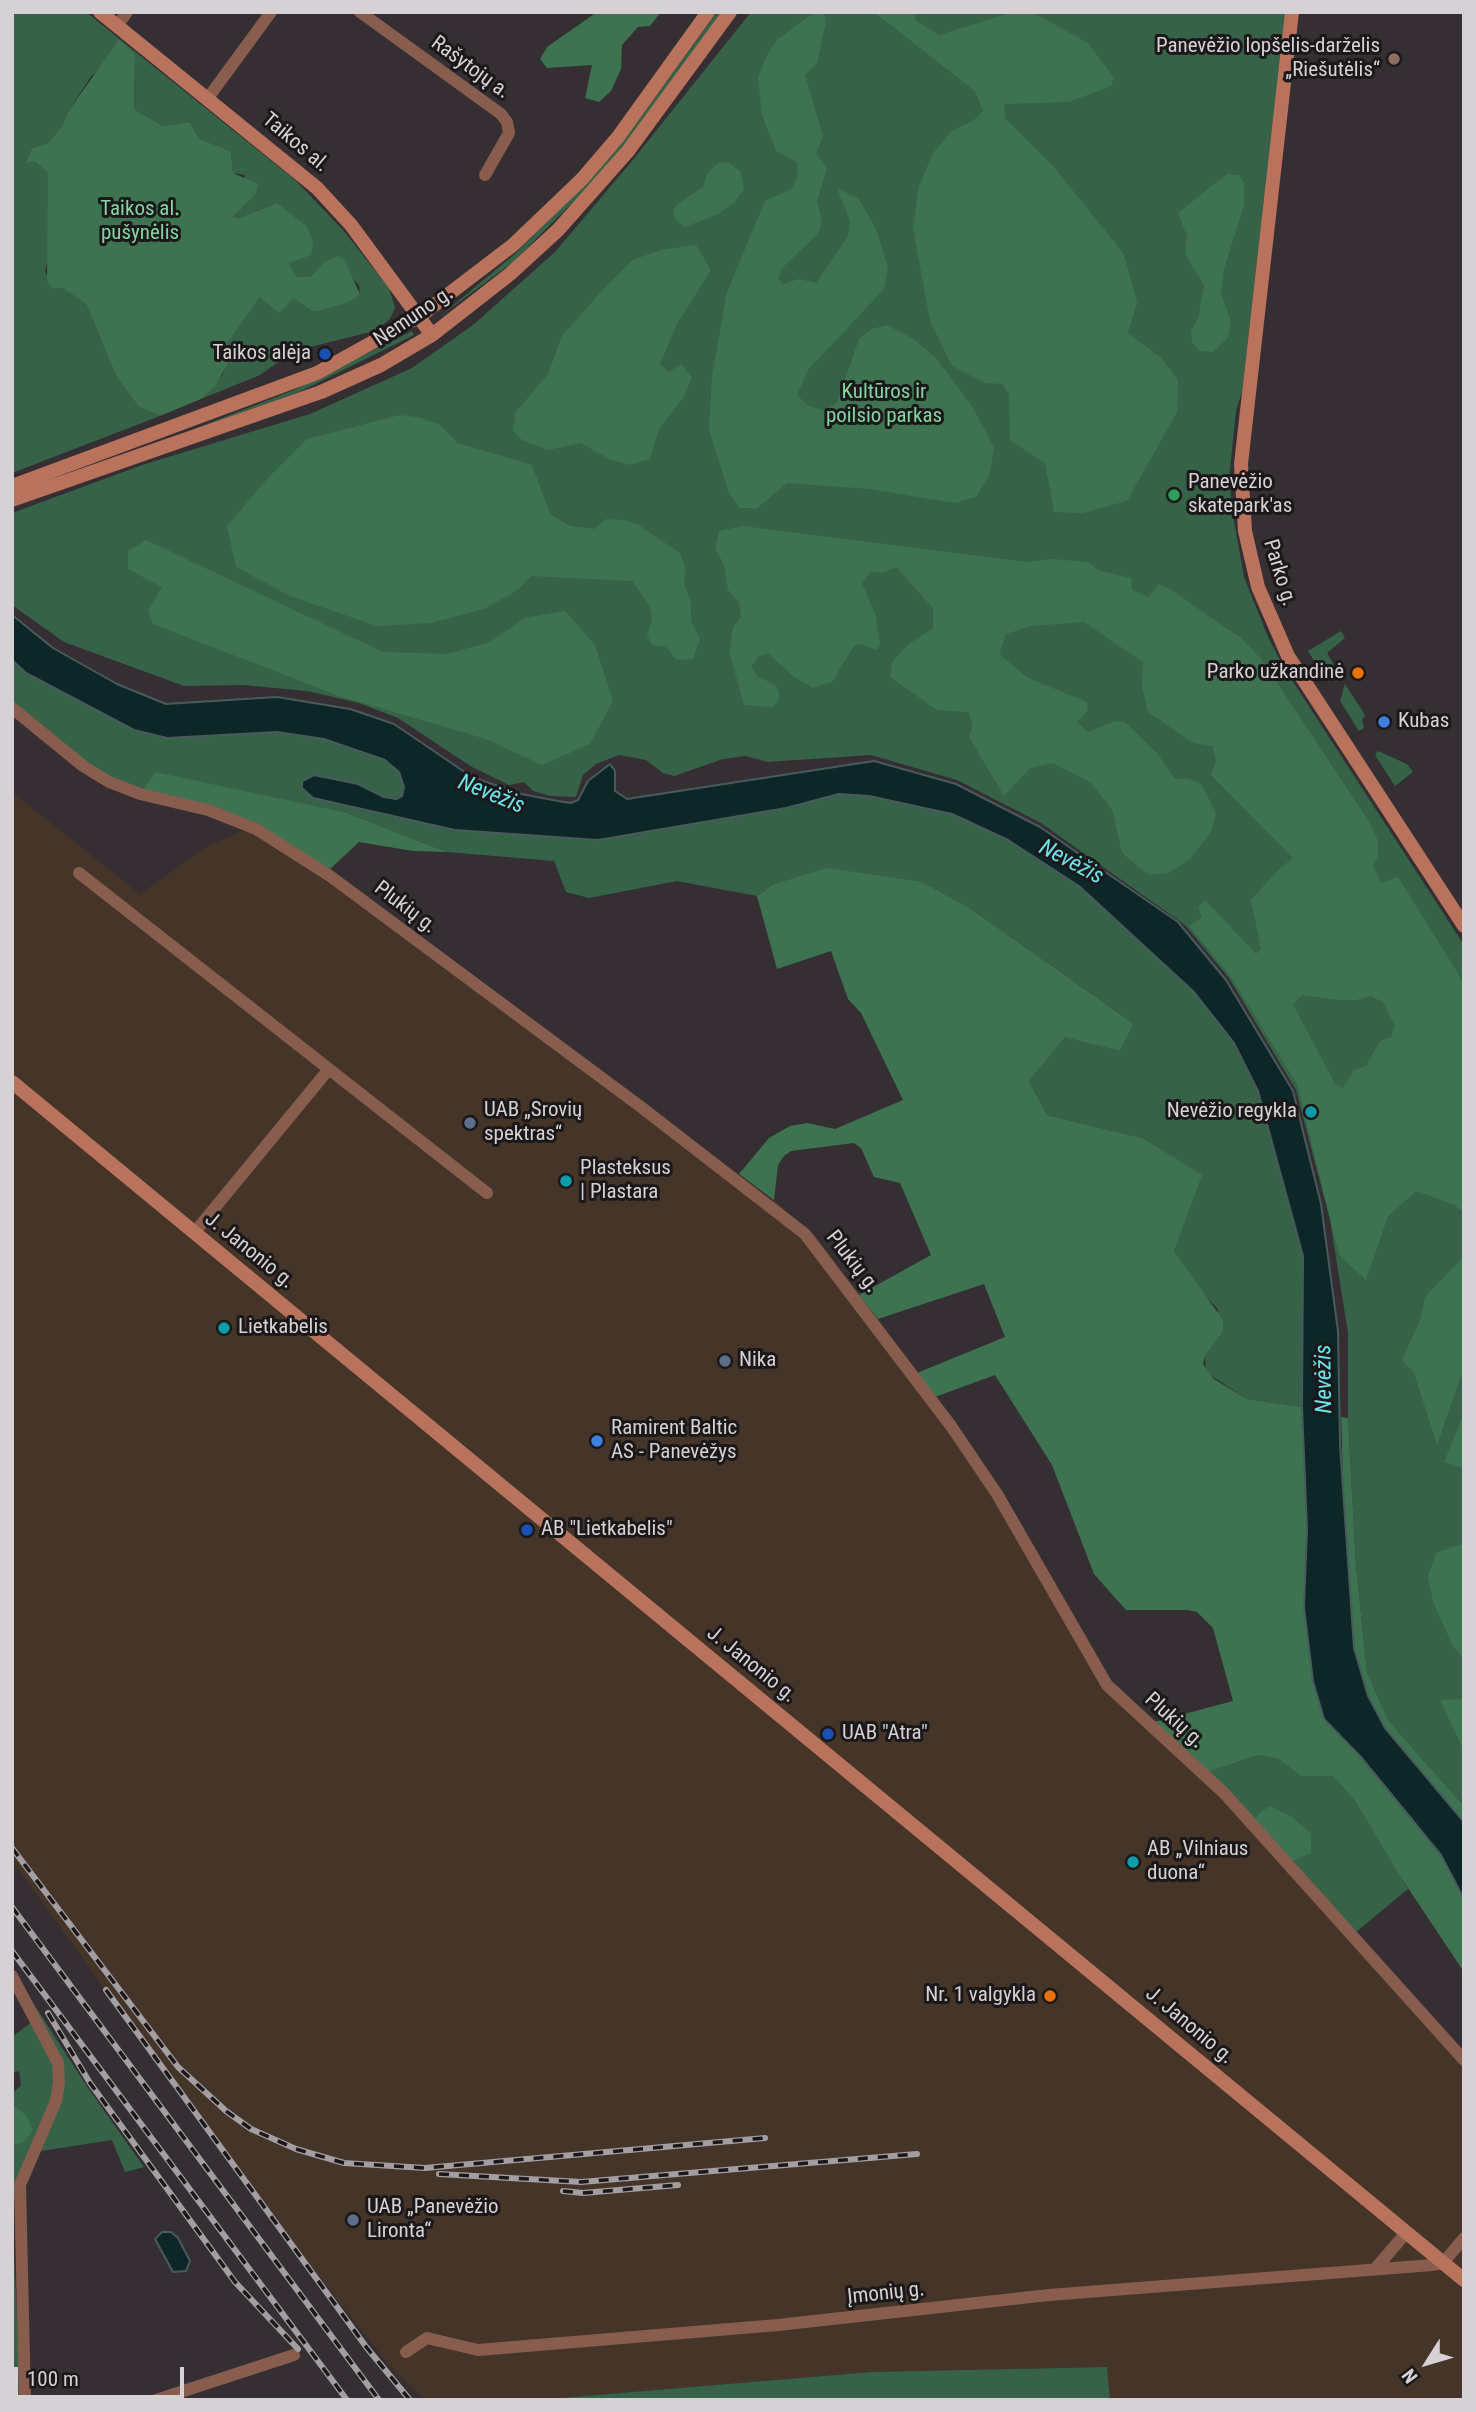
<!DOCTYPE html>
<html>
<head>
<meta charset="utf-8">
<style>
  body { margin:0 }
  #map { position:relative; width:1476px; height:2412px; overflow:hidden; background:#352f34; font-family:"Roboto Condensed",sans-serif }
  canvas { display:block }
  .frame { position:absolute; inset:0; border:14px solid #d5d1d4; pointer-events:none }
  .north { position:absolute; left:1392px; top:2328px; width:70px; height:70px; -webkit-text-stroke:5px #1b181a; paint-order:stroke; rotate:233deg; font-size:19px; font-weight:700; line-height:28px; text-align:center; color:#d5d1d4 }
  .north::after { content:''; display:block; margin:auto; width:24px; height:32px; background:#d5d1d4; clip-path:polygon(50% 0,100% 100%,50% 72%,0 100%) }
  .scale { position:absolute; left:14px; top:2367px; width:170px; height:32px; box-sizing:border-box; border:4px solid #d5d1d4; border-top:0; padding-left:9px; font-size:21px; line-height:24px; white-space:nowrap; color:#d5d1d4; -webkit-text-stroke:5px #1b181a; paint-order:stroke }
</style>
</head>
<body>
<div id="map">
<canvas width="1476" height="2412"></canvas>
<div class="frame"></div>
<div class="north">N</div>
<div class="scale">100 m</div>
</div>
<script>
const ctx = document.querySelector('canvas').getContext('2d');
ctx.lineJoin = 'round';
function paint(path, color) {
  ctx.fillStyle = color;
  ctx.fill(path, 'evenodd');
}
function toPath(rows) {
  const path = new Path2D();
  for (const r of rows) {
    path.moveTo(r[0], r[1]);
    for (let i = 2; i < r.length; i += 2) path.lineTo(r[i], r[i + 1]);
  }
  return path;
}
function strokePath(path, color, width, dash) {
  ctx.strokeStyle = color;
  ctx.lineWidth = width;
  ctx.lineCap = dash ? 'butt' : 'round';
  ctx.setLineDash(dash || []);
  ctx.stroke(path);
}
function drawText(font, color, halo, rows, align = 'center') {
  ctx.font = font + ' "Roboto Condensed",sans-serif';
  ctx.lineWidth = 6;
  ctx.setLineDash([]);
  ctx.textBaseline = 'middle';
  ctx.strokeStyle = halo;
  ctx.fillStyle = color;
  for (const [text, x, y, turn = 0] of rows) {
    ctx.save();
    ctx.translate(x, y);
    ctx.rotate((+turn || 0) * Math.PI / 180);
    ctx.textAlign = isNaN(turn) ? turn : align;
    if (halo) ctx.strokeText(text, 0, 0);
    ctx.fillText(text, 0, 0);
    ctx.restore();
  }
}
paint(toPath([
  [12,792,140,894,208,846,256,825,774,1200,820,1241,965,1438,1102,1671,1464,2053,1464,2400,1110,2400,1107,2367,871,2372,537,2400,425,2400,389,2365,223,2154,12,1860]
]), '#453529');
paint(toPath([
  [12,12,86,12,295,180,343,230,389,288,395,308,390,319,374,331,294,351,260,375,201,399,223,374,226,343,260,297,293,298,314,312,360,294,359,285,349,275,344,260,323,263,311,276,297,277,289,263,277,203,239,218,231,217,241,207,245,175,233,173,231,151,200,139,189,122,163,126,134,109,135,54,92,75,67,113,62,126,48,143,32,148,27,163,35,162,48,173,49,256,45,271,53,289,62,288,86,304,117,378,139,407,160,416,12,473],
  [717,12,724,12,650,113,594,181,513,262,439,317,516,253,585,184,644,113],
  [751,12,1285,12,1242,392,1236,410,1230,470,1231,504,1244,577,1268,637,1284,668,1464,945,1464,1806,1388,1720,1367,1672,1356,1565,1348,1418,1348,1333,1330,1220,1296,1090,1229,978,1185,925,1041,823,957,780,871,755,767,762,746,756,723,759,674,776,663,773,646,760,619,755,596,764,583,775,576,797,551,796,533,791,524,782,509,785,472,767,398,718,359,703,307,691,243,685,184,686,64,642,12,605,12,513,142,465,310,414,412,368,473,325,555,252,632,161],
  [412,331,414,335,299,392,184,433,294,390],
  [1341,631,1345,638,1327,653,1340,676,1336,679,1321,672,1308,651],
  [12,660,26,673,134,730,167,738,277,732,324,739,385,760,399,772,404,787,402,796,396,799,384,797,358,784,313,798,455,830,598,840,786,808,839,794,869,796,952,814,1008,840,1079,886,1150,950,1194,992,1234,1043,1258,1091,1303,1256,1302,1407,1247,1399,1206,1372,1205,1356,1223,1332,1217,1308,1198,1288,1174,1251,1142,1138,1047,1115,1029,1081,1065,1036,1120,1051,1134,1024,967,906,922,882,772,885,757,896,677,881,589,898,566,892,554,861,447,852,347,813,143,791,109,778,88,764,12,702],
  [1345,684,1365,715,1362,720,1364,728,1359,731,1340,701],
  [1378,751,1407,764,1413,772,1395,786,1375,755],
  [1258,1755,1279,1759,1300,1776,1333,1776,1355,1801,1408,1889,1355,1933,1209,1772],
  [12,1970,86,2085,144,2167,125,2172,112,2140,28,2153,16,2188,12,2216,12,2146,16,2145,27,2116,12,2103,14,2092,21,2085,19,2071,12,2073,12,2037,32,2022],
  [12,2216,16,2293,20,2400,12,2400],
  [1107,2367,1110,2400,537,2400,871,2372]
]), '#366347');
paint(toPath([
  [597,12,661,12,650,26,638,27,622,45,621,69,611,91,599,102,585,98,592,65,547,68,540,59,547,47],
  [815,12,824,12,826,22,817,63,805,75,823,136,816,154,827,168,817,201,822,221,818,234,782,268,778,278,783,284,799,279,816,283,848,236,850,221,837,188,859,199,876,229,888,267,884,289,808,370,797,395,807,405,825,411,837,402,859,339,872,329,887,325,912,338,936,358,972,406,994,447,990,474,976,497,955,503,870,489,787,483,757,508,740,508,729,493,709,430,712,376,727,292,765,201,791,189,798,177,797,162,776,151,762,115,758,77,768,53,778,39],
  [874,12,916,12,915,20,939,35,1013,12,1032,12,1088,43,1114,78,1111,86,1069,102,1004,104,1006,119,1053,166,1124,254,1137,303,1128,333,1161,358,1178,380,1177,412,1127,501,1083,513,1054,512,1045,463,1010,440,1009,394,1002,384,985,383,952,366,930,321,913,228,919,186,933,153,952,131,974,120,983,111,975,91],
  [119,40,135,54,134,109,163,126,189,122,200,139,231,151,233,173,258,184,256,194,232,217,239,218,277,203,307,227,313,241,311,255,289,263,297,277,311,276,323,263,338,256,344,260,360,294,349,302,314,312,293,298,279,313,260,297,227,343,231,358,215,386,201,399,160,416,139,407,117,378,86,304,62,288,53,289,47,281,48,173,35,162,26,163,32,148,48,143,62,126,67,113],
  [728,162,741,172,744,189,734,203,718,214,685,227,677,221,673,213,676,205,703,187,707,174,718,163],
  [1227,174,1239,175,1244,183,1244,205,1224,269,1221,293,1231,322,1228,338,1213,352,1200,351,1192,342,1191,331,1198,319,1204,285,1185,254,1187,236,1178,213],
  [696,245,711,270,677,324,660,364,669,372,681,364,692,378,683,398,659,429,650,459,630,465,609,459,581,443,548,450,522,440,513,431,515,413,548,374,562,336,600,293,632,260,661,250],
  [400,415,421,418,440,425,458,443,532,465,550,514,570,526,594,529,606,519,625,520,640,526,680,553,686,569,684,583,691,603,691,621,700,639,693,659,677,660,666,647,652,645,647,635,652,621,649,605,632,581,531,576,518,590,484,609,431,623,377,626,290,596,236,567,227,526,267,479,307,439],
  [743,526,1026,562,1053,559,1088,562,1100,571,1131,578,1132,590,1148,597,1159,584,1168,588,1241,638,1262,660,1370,823,1378,841,1378,856,1373,866,1381,883,1398,877,1464,983,1464,1213,1456,1206,1417,1191,1388,1216,1366,1280,1339,1255,1297,1084,1231,977,1189,926,1202,917,1198,908,1205,900,1256,954,1261,949,1251,900,1278,870,1293,858,1211,775,1216,761,1213,746,1193,743,1148,712,1142,687,1143,662,1084,622,1031,626,1006,634,999,654,1028,678,1087,702,1088,710,1077,722,1088,732,1116,721,1125,722,1157,753,1175,779,1188,778,1202,785,1216,813,1211,832,1189,860,1169,873,1149,875,1122,853,1112,809,1091,783,1053,763,1030,768,1004,796,969,737,973,725,968,712,937,710,890,677,892,662,909,644,933,628,933,608,896,567,883,573,871,572,862,583,876,616,880,644,876,650,861,644,854,646,832,682,813,688,794,677,769,654,759,656,751,666,757,676,775,685,779,692,778,702,772,707,744,705,729,651,733,627,741,617,739,602,728,590,724,565,715,548,719,531],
  [1302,995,1338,1000,1356,1000,1371,996,1383,1002,1395,1026,1391,1037,1380,1041,1366,1066,1354,1070,1343,1088,1335,1084,1293,1004],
  [146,540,383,652,447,654,490,642,525,618,565,611,595,645,613,701,590,744,542,765,486,739,339,696,153,624,148,610,162,587,128,569,128,551],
  [155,772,347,813,447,852,413,851,359,842,329,870,256,825,143,791],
  [827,868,922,882,967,906,1134,1024,1120,1051,1065,1037,1029,1081,1047,1115,1142,1138,1202,1175,1174,1251,1223,1320,1223,1332,1205,1356,1203,1364,1214,1379,1247,1399,1302,1407,1307,1529,1304,1607,1313,1681,1324,1719,1360,1756,1441,1855,1464,1899,1464,1972,1398,1873,1355,1801,1333,1776,1300,1776,1279,1759,1258,1755,1209,1772,1154,1722,1233,1701,1213,1628,1197,1612,1188,1610,1126,1610,1094,1574,1052,1465,995,1375,935,1397,917,1373,1005,1337,984,1284,878,1319,859,1295,931,1255,900,1183,874,1177,861,1148,854,1143,791,1151,784,1156,778,1165,774,1200,739,1174,769,1138,790,1126,807,1123,835,1129,903,1100,861,1013,848,999,831,951,777,969,757,896,772,885],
  [1464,1256,1464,1367,1437,1445,1414,1373,1402,1360,1421,1318,1425,1297],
  [1464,1413,1464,1468,1444,1462],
  [1341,1417,1348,1418,1356,1565,1367,1672,1388,1720,1464,1806,1464,1822,1385,1728,1368,1696,1354,1648,1346,1568],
  [1464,1543,1464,1660,1452,1644,1433,1602,1428,1576,1436,1553],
  [1462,1699,1464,1700,1464,1751,1440,1700],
  [1270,1806,1292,1817,1311,1834,1311,1853,1290,1862,1254,1822,1259,1813],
  [12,2103,27,2116,33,2130,25,2141,16,2145,12,2146]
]), '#3d7351');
const water = toPath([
  [12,615,53,648,117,684,166,704,277,697,350,709,394,724,472,777,521,794,558,801,571,803,578,800,588,781,610,764,615,771,615,791,627,799,874,761,956,784,1040,827,1178,922,1226,980,1293,1091,1321,1204,1338,1331,1340,1445,1354,1648,1368,1696,1385,1728,1464,1822,1464,1899,1441,1855,1360,1756,1324,1719,1313,1681,1304,1607,1307,1529,1302,1407,1303,1256,1258,1091,1234,1043,1194,992,1079,886,1008,840,952,814,869,796,839,794,786,808,598,840,455,830,313,798,302,788,302,781,314,775,358,784,384,797,396,799,402,796,404,787,399,772,385,760,324,739,277,732,167,738,134,730,26,673,12,660,12,615],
  [162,2232,171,2232,178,2238,190,2261,186,2271,173,2272,155,2239,162,2232]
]);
paint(water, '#0d2728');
strokePath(water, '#495a5c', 2);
strokePath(toPath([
  [360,12,501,114,507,122,509,133,485,175],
  [117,26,127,12],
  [208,98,271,12],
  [12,708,83,766,109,782,140,794,208,810,256,829,330,876,641,1107,805,1234,951,1426,997,1494,1107,1685,1224,1793,1464,2060],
  [79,873,487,1193],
  [194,1233,329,1069],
  [12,1976,58,2063,59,2083,56,2101,20,2185,25,2400],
  [1375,2269,1406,2233],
  [406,2352,427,2338,478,2350,778,2325,1049,2295,1432,2265,1443,2263,1464,2238],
  [156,2400,294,2355]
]), '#895d4e', 12);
strokePath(toPath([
  [100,12,317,188,351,225,432,335],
  [1292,12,1241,464,1245,531,1258,587,1288,656,1464,926],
  [12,486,317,373,420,316,513,245,582,179,618,137,708,12],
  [12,500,321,392,381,365,432,335,510,274,558,230,628,151,730,12],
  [12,1082,1464,2280]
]), '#b9735c', 14);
const rail = toPath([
  [12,1848,178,2067,226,2111,251,2129,296,2149,344,2163,425,2168,765,2138],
  [12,1907,379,2400],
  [12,1951,347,2400],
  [106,1990,367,2348,410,2400],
  [48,2013,90,2083,235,2282,298,2349],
  [439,2174,581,2182,917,2154],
  [563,2191,583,2193,678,2185]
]);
strokePath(rail, '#a39ea2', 6);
strokePath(rail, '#1b181a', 3.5, [10]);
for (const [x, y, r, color] of [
  [1394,59,7,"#8d6e63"],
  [325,354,7,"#1a4fb4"],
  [1174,495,7,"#2e9e5b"],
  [1358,673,7,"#e8710a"],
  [1384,722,7,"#3f7fe0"],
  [1311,1112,7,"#0f9aa8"],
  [470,1123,7,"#5c6f8a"],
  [566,1181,7,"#0f9aa8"],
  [224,1328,7,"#0f9aa8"],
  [725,1361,7,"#5c6f8a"],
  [597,1441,7,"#3f7fe0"],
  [527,1530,7,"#1a4fb4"],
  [828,1734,7,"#1a4fb4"],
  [1133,1862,7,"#0f9aa8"],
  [1050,1996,7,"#e8710a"],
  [353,2220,7,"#5c6f8a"]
]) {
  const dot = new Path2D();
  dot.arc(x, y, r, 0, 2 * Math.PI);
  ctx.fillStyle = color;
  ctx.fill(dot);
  strokePath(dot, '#1b181a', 2.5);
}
drawText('21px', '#d5d1d4', '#1b181a', [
  ["Panevėžio lopšelis-darželis",1380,47,"right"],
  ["„Riešutėlis“",1380,71,"right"],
  ["Taikos alėja",311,354,"right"],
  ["Panevėžio",1188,483],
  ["skatepark'as",1188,507],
  ["Parko užkandinė",1344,673,"right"],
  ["Kubas",1398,722],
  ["UAB „Srovių",484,1111],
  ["spektras“",484,1135],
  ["Nevėžio regykla",1297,1112,"right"],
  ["Plasteksus",580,1169],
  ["| Plastara",580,1193],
  ["Lietkabelis",238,1328],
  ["Nika",739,1361],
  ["Ramirent Baltic",611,1429],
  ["AS - Panevėžys",611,1453],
  ["AB \"Lietkabelis\"",541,1530],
  ["UAB \"Atra\"",842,1734],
  ["AB „Vilniaus",1147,1850],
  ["duona“",1147,1874],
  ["Nr. 1 valgykla",1036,1996,"right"],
  ["UAB „Panevėžio",367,2208],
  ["Lironta“",367,2232]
], 'left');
drawText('21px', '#d5d1d4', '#1b181a', [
  ["Rašytojų a.",470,68,36],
  ["Taikos al.",295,143,40],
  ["Nemuno g.",414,317,-34],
  ["Parko g.",1279,573,73],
  ["Plukių g.",405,908,37],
  ["J. Janonio g.",249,1251,39],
  ["Plukių g.",852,1262,52],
  ["J. Janonio g.",751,1665,39],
  ["Plukių g.",1174,1721,42],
  ["J. Janonio g.",1189,2026,40],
  ["Įmonių g.",886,2294,-6]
]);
drawText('21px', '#84d5a1', '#1b181a', [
  ["Taikos al.",140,210],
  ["pušynėlis",140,234],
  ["Kultūros ir",884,393],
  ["poilsio parkas",884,417]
]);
drawText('italic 23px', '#6be4ec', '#1b181a', [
  ["Nevėžis",491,795,22],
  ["Nevėžis",1071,863,28],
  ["Nevėžis",1325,1379,-91]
]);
</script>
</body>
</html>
